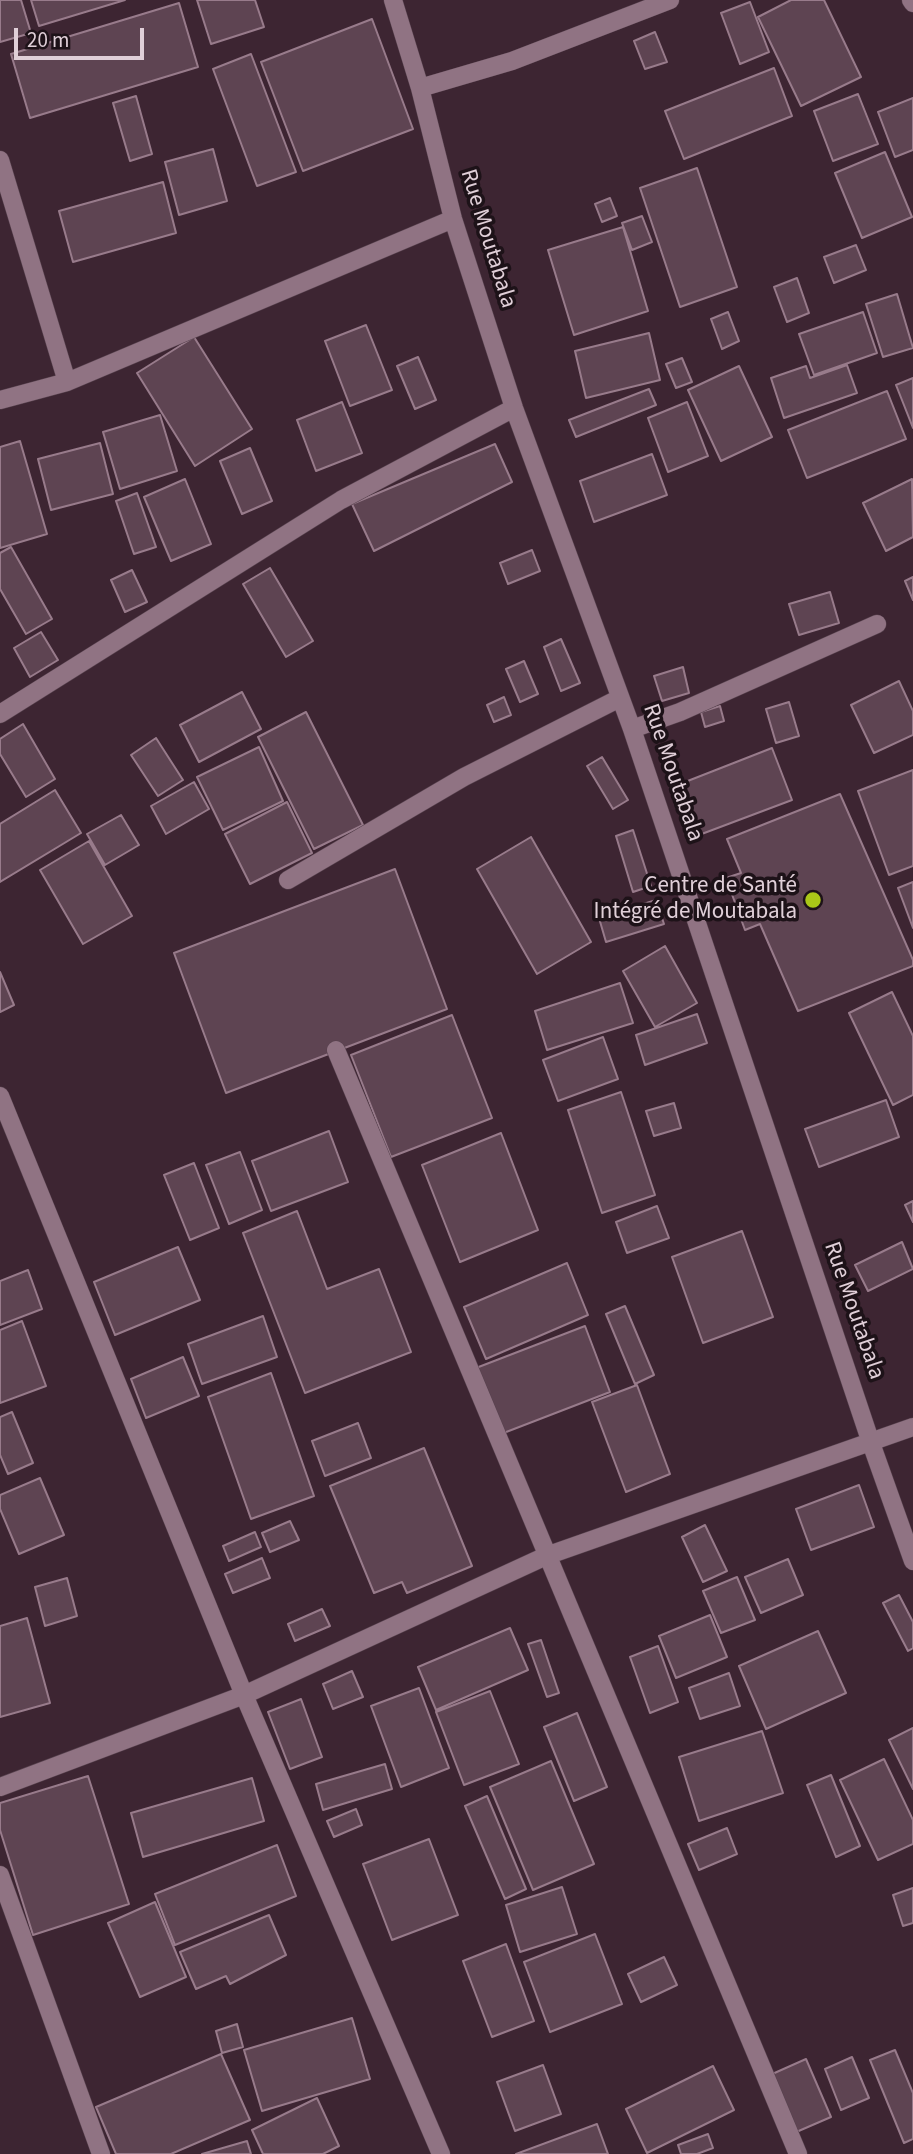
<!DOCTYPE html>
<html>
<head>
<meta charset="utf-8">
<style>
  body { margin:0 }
  #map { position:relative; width:913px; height:2154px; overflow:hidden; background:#3d2532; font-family:"Source Sans 3",sans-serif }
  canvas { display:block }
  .scale { position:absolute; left:14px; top:28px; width:130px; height:32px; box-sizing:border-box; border:4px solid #e0cfd8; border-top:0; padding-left:9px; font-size:21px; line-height:24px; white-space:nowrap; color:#e0cfd8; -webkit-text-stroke:5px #1d1218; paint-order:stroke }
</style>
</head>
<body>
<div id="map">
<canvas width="913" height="2154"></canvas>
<div class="scale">20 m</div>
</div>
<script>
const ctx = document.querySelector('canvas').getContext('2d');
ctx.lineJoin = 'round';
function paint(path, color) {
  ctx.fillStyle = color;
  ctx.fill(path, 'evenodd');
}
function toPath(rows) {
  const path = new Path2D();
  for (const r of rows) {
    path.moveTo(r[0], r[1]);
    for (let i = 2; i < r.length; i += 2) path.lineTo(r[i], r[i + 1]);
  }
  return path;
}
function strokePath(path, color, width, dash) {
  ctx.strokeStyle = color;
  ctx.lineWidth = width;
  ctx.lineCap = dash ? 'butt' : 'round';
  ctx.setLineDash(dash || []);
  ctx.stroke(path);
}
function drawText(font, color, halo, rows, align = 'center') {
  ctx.font = font + ' "Source Sans 3",sans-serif';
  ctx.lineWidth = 7;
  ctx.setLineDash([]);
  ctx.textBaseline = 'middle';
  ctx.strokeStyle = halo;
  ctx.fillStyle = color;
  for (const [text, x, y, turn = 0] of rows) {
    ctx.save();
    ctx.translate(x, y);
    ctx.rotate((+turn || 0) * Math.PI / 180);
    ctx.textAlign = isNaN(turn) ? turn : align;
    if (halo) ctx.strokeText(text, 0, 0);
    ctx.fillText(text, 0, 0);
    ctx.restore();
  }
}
const building = toPath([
  [0,0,21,0,31,33,0,42,0,0],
  [31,0,125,0,39,26,31,0],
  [197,0,255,0,264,27,211,44,197,0],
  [791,0,824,0,861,77,801,106,758,17,791,0],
  [750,2,769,52,740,64,721,13,750,2],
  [179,3,198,67,30,118,11,54,179,3],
  [372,19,413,129,303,171,261,62,372,19],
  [655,32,667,62,645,69,634,41,655,32],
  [251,54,296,172,257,186,213,69,251,54],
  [774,68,792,116,684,159,665,111,774,68],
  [858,94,878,144,833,161,814,111,858,94],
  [136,96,152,154,130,161,113,103,136,96],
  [913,98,913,150,895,157,878,112,913,98],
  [213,149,227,201,179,215,165,162,213,149],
  [885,152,912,217,862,238,835,173,885,152],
  [697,168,737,287,680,307,640,188,697,168],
  [163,182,176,233,73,262,59,211,163,182],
  [610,198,617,216,602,222,595,204,610,198],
  [642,216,652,242,632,250,622,223,642,216],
  [623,227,648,311,574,335,548,250,623,227],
  [856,245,866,270,834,283,824,257,856,245],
  [797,278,809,313,787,322,774,287,797,278],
  [897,294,913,348,883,357,866,304,897,294],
  [728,312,739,341,722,349,711,319,728,312],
  [863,312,877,353,814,375,799,334,863,312],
  [366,325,392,390,350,406,325,341,366,325],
  [649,333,660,380,586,398,575,351,649,333],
  [194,337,252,429,195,466,137,373,194,337],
  [418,357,436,400,415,409,397,366,418,357],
  [682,358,692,382,676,388,666,364,682,358],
  [847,365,857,393,784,418,771,378,806,366,810,378,847,365],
  [739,366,772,437,721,461,688,390,739,366],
  [913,378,913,428,896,385,913,378],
  [649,389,656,405,576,437,569,420,649,389],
  [887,391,906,439,807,478,788,430,887,391],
  [342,402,362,453,316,471,297,420,342,402],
  [687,402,708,456,668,472,648,418,687,402],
  [160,415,177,471,120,489,103,432,160,415],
  [20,441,47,534,0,548,0,447,20,441],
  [100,443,113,494,51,510,38,459,100,443],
  [495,444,512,482,374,551,352,504,495,444],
  [250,448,272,501,242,514,220,461,250,448],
  [652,454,667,495,594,522,580,481,652,454],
  [185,479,211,544,171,561,144,497,185,479],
  [912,479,913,537,886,551,863,503,912,479],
  [137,493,156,547,134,554,116,501,137,493],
  [11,547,52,619,26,634,0,589,0,553,11,547],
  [532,550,540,571,508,584,500,563,532,550],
  [270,568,313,641,286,657,243,584,270,568],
  [132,570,147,602,125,612,111,580,132,570],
  [913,577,913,600,905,581,913,577],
  [830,592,839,623,799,635,789,604,830,592],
  [41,632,58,660,30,677,14,648,41,632],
  [561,639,580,683,561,691,544,647,561,639],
  [524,661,538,694,520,702,506,669,524,661],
  [683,667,689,693,662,701,654,676,683,667],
  [899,681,913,711,913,735,874,753,851,705,899,681],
  [242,692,261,729,199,762,180,725,242,692],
  [504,697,511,715,494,722,487,705,504,697],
  [789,702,799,736,776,743,766,709,789,702],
  [720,706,724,721,705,727,701,712,720,706],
  [306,712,363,825,314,849,258,737,306,712],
  [23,724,55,779,26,797,0,754,0,739,23,724],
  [156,738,183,780,158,796,131,755,156,738],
  [259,747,283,801,223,830,197,777,259,747],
  [772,748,792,800,699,835,680,784,772,748],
  [602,757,628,800,613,809,587,766,602,757],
  [913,770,913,866,889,875,858,791,913,770],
  [194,782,209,809,166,834,151,806,194,782],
  [55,790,81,833,0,882,0,824,55,790],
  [840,794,913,960,913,966,798,1011,760,924,745,930,726,878,741,873,727,839,840,794],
  [287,802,312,853,250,884,225,834,287,802],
  [121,815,139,845,105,865,87,834,121,815],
  [633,830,651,886,633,892,616,836,633,830],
  [531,837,591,942,537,974,477,869,531,837],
  [89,841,132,916,83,944,40,870,89,841],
  [395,869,447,1009,226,1093,174,953,395,869],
  [913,882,913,928,898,888,913,882],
  [656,900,664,924,606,942,599,918,656,900],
  [665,946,697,1003,655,1027,623,971,665,946],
  [0,972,14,1005,0,1012,0,972],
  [620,983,633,1023,547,1050,535,1011,620,983],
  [892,992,913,1036,913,1095,893,1105,849,1013,892,992],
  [697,1014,707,1043,645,1065,636,1035,697,1014],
  [452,1015,492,1118,391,1157,351,1055,452,1015],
  [603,1037,618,1079,558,1101,543,1060,603,1037],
  [621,1092,655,1195,602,1213,568,1110,621,1092],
  [886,1100,899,1137,819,1167,805,1129,886,1100],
  [674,1103,681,1128,654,1136,646,1111,674,1103],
  [329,1131,348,1182,271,1211,252,1161,329,1131],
  [501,1133,538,1230,460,1262,422,1165,501,1133],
  [240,1152,262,1210,229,1224,206,1165,240,1152],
  [194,1163,219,1228,190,1240,164,1175,194,1163],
  [913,1201,913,1222,905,1205,913,1201],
  [657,1206,669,1238,627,1253,616,1222,657,1206],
  [297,1211,327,1289,379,1269,411,1352,305,1393,243,1233,297,1211],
  [742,1231,773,1317,703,1343,672,1257,742,1231],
  [902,1242,913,1269,868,1291,855,1265,902,1242],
  [178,1247,200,1300,115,1335,94,1282,178,1247],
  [567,1263,588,1315,486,1359,464,1307,567,1263],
  [28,1270,42,1309,0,1325,0,1281,28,1270],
  [625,1306,654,1375,635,1384,606,1314,625,1306],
  [263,1316,277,1357,202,1384,188,1344,263,1316],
  [22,1321,46,1386,0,1403,0,1330,22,1321],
  [585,1326,610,1392,501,1434,476,1368,585,1326],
  [183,1357,199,1396,146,1418,131,1379,183,1357],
  [271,1373,314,1496,251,1519,208,1397,271,1373],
  [637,1385,670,1474,626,1492,592,1402,637,1385],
  [12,1412,33,1463,8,1474,0,1455,0,1417,12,1412],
  [358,1423,371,1458,325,1476,312,1441,358,1423],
  [424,1448,472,1566,407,1593,402,1582,374,1593,330,1486,424,1448],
  [40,1478,64,1535,19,1554,0,1509,0,1495,40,1478],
  [859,1485,874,1527,811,1550,796,1509,859,1485],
  [290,1521,299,1540,270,1552,262,1533,290,1521],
  [705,1525,727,1571,703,1582,682,1537,705,1525],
  [255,1532,261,1547,229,1561,223,1546,255,1532],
  [262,1558,270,1578,233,1593,225,1574,262,1558],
  [788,1559,803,1595,761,1613,745,1577,788,1559],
  [737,1577,755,1620,721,1633,703,1591,737,1577],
  [67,1578,77,1616,45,1626,35,1587,67,1578],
  [899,1595,913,1622,913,1648,908,1651,883,1603,899,1595],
  [322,1609,330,1626,295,1641,288,1624,322,1609],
  [710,1615,727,1657,676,1678,659,1636,710,1615],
  [27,1618,50,1703,0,1717,0,1626,27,1618],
  [510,1628,528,1670,436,1710,418,1667,510,1628],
  [818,1631,846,1693,766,1729,739,1666,818,1631],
  [541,1640,559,1693,547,1697,528,1644,541,1640],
  [658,1646,678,1702,650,1713,630,1657,658,1646],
  [352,1671,363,1697,333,1709,323,1684,352,1671],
  [729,1673,740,1706,700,1719,689,1688,729,1673],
  [419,1688,449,1768,401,1787,371,1706,419,1688],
  [490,1691,519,1764,464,1785,436,1712,490,1691],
  [301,1699,322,1757,290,1769,268,1712,301,1699],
  [577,1713,607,1787,574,1801,544,1727,577,1713],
  [913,1728,913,1789,889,1740,913,1728],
  [762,1731,783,1793,699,1821,679,1757,762,1731],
  [884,1759,913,1820,913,1844,878,1860,840,1780,884,1759],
  [551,1761,594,1864,533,1890,490,1787,551,1761],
  [385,1764,392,1789,323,1810,316,1784,385,1764],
  [831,1775,860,1846,836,1857,807,1785,831,1775],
  [88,1776,129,1904,33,1935,0,1830,0,1803,88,1776],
  [252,1778,264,1821,143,1857,131,1813,252,1778],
  [487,1796,526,1889,505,1899,465,1806,487,1796],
  [356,1809,362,1825,334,1837,327,1821,356,1809],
  [727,1828,737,1854,699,1870,688,1844,727,1828],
  [429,1839,458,1915,392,1940,363,1864,429,1839],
  [277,1845,296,1896,175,1945,155,1894,277,1845],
  [562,1887,577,1934,520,1952,506,1905,562,1887],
  [913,1888,913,1923,903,1926,893,1895,913,1888],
  [155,1902,186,1977,140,1997,108,1923,155,1902],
  [269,1915,286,1955,230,1984,226,1976,196,1989,180,1952,269,1915],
  [595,1934,622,2004,550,2032,524,1962,595,1934],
  [506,1944,534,2021,492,2037,463,1961,506,1944],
  [664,1957,677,1985,641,2002,628,1974,664,1957],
  [352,2018,370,2079,262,2111,244,2050,352,2018],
  [237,2024,243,2047,222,2053,216,2031,237,2024],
  [895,2050,913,2093,913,2139,904,2143,870,2060,895,2050],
  [221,2054,250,2120,171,2154,116,2154,96,2107,221,2054],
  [852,2057,869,2098,841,2110,825,2069,852,2057],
  [806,2059,831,2117,794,2133,770,2075,806,2059],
  [543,2065,561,2114,515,2131,497,2082,543,2065],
  [713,2066,734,2110,647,2153,626,2109,713,2066],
  [317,2098,339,2146,323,2154,263,2154,252,2130,317,2098],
  [597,2124,608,2154,516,2154,597,2124],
  [708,2134,713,2148,697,2154,681,2154,678,2145,708,2134],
  [247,2141,251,2154,202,2154,247,2141]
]);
paint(building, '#5e4452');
strokePath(building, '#987b8b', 2);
const street = toPath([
  [393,0,420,88,453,219,514,408,632,729,871,1443,913,1561],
  [911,0,913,3],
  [420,88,512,61,670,0],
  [0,160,67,382],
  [0,400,67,382,453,219],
  [0,714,341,500,514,408],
  [632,729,680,712,877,624],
  [288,880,464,777,620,698],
  [336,1050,798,2154],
  [0,1096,244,1695,441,2154],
  [0,1787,244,1695,546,1556,913,1427],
  [0,1875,101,2154]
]);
strokePath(street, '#58434f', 19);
strokePath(street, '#907383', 18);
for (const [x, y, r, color] of [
  [813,900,9,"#aac718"]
]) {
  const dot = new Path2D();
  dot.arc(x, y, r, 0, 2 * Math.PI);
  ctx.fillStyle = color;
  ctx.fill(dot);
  strokePath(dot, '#1d1218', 2.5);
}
drawText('23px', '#e0cfd8', '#1d1218', [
  ["Rue Moutabala",487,239,73],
  ["Rue Moutabala",672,773,71],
  ["Rue Moutabala",853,1311,71]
]);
drawText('23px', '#e0cfd8', '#1d1218', [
  ["Centre de Santé",797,887],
  ["Intégré de Moutabala",797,913]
], 'right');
</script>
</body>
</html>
